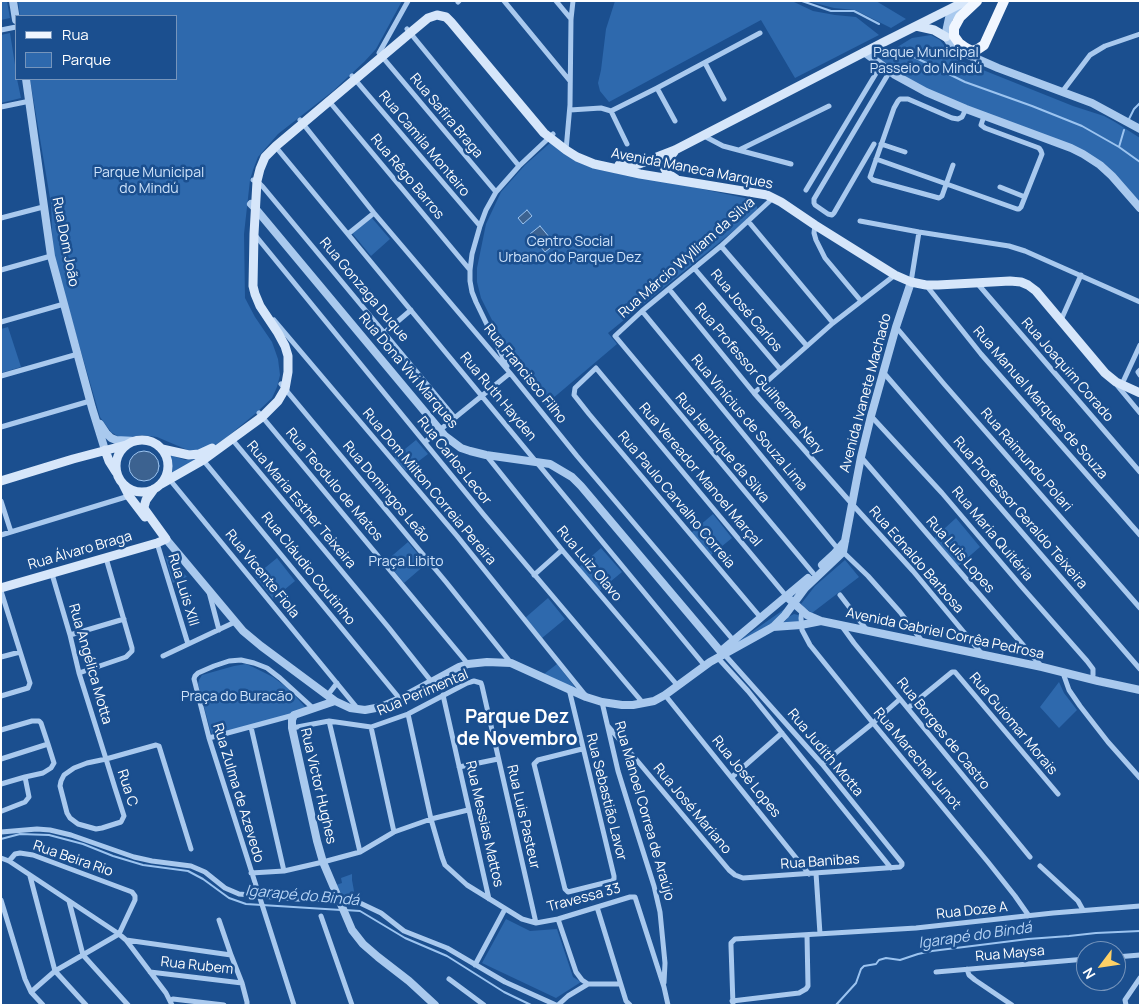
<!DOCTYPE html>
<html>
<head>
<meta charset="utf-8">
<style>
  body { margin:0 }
  #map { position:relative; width:1141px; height:1006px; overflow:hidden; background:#1b4f8f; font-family:Manrope,sans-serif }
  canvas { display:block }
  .frame { position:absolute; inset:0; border:2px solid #fff; pointer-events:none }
  .legend { position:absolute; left:15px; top:15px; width:162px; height:65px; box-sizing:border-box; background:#1b4f8f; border:1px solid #7695bc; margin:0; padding:6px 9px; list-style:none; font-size:15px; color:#fff }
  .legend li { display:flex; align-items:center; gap:10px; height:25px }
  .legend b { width:25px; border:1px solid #7695bc }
  .north { position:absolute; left:1076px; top:941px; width:50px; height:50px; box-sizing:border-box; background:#1b4f8f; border:1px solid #7695bc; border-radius:50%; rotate:239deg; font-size:14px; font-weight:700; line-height:20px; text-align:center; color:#fff }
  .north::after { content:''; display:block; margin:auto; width:18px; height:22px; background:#ffd166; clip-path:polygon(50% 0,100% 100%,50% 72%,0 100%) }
</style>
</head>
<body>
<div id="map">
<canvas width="1141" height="1006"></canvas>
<div class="frame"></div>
<ul class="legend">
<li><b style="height:6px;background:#f0f6ff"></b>Rua</li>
<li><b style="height:14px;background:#2e69ad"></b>Parque</li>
</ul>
<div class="north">N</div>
</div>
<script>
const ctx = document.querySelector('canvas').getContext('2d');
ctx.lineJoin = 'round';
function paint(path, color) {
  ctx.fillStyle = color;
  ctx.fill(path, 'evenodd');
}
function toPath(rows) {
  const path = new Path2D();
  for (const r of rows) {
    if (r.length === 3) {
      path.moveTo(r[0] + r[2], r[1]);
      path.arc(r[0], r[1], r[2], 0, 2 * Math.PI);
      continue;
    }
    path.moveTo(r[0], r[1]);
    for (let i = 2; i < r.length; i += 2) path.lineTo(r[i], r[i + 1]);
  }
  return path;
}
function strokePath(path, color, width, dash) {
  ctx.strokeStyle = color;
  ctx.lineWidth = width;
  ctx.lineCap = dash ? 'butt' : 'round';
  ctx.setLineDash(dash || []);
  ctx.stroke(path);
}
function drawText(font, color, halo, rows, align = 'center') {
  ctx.font = font + ' Manrope,sans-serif';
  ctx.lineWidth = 5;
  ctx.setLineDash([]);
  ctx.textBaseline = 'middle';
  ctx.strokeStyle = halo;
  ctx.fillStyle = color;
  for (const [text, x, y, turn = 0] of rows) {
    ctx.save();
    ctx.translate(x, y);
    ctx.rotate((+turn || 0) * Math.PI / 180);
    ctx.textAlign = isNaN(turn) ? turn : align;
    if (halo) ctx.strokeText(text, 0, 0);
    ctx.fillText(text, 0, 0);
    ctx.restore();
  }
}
paint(toPath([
  [1,1,7,1,10,18,1,20],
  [18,1,402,1,376,49,364,62,333,91,278,134,258,157,253,170,250,180,244,234,245,298,255,317,272,342,278,359,280,375,277,387,272,398,255,414,227,437,208,450,197,454,157,437,141,435,126,438,119,437,111,432,100,417,53,255,51,204,30,79,176,79,176,16,20,16],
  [615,1,792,1,813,11,835,15,856,17,879,35,795,78,761,20,609,102,600,91,598,83,601,70,606,29],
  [807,1,876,1,906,19,891,28,855,10,834,8],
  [10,33,16,71,16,79,17,79,21,98,1,103,1,35],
  [931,35,940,40,953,57,958,60,1073,106,1104,116,1115,122,1140,138,1140,203,1105,164,1095,158,1043,135,949,99,923,87,883,65,881,62,881,57,912,38],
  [550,143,565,153,654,179,745,198,756,204,758,211,608,333,617,344,545,405,516,368,481,298,477,282,477,268,486,224,501,192,525,165],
  [371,217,390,239,371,256,352,233],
  [8,327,21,367,1,373,1,329],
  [416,440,428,454,406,471,394,458],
  [167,454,185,460,200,459,167,480,171,469,170,463],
  [713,514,732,538,710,556,691,533],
  [956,518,980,547,957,567,933,539],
  [408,542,426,564,404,583,386,561],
  [601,548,622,572,599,591,579,567],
  [165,556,172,560,187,577,173,583],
  [277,558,295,581,273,599,255,576],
  [845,560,859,577,812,613,805,608,799,616,800,621,799,623,779,627,787,619,784,616,759,635,733,645,786,608,788,610,785,615,788,617,794,614,798,615,804,607,801,604,815,586],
  [548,598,565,619,542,638,525,618],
  [246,664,253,667,273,677,289,689,305,707,304,711,213,735,211,733,198,684,199,680,202,675,234,666],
  [557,664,571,682,579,693,544,674],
  [1059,682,1064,693,1077,710,1059,728,1040,707],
  [352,874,352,880,356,902,345,900,340,895,336,885,342,883,341,878],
  [506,919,530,931,557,929,573,977,581,982,556,998,482,963]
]), '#2e69ad');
const water = toPath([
  [527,210,532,216,523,224,518,218,527,210],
  [540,226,555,244,545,252,530,234,540,226],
  [144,466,15]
]);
paint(water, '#3c6290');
strokePath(water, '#9cc4f0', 1);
strokePath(toPath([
  [802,1,831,11,854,11,879,24],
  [906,53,965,82,1032,106,1082,126,1119,147,1140,162],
  [1129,119,1134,109,1140,103],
  [1119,147,1124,130],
  [1,839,20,834,49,835,83,844,113,856,143,865,188,871,203,879,229,898,246,904,341,910],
  [345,910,360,911,405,938,447,956,504,992,531,1005],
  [836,1005,856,983,861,969,864,966,876,964,879,960,886,958,900,960,918,954,932,951,1028,939,1069,936,1096,933,1140,931]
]), '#9cc4f0', 2);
strokePath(toPath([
  [408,1,379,53,496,192],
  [504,1,570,81],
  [556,1,571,19],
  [458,2,459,1],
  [407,29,519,166],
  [1,30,16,27],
  [705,63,724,99],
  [352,76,480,226],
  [657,88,675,121],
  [1062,92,1090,55,1105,46,1140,34],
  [328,100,470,270],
  [1,107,30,101],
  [570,110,601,108,611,111,627,144],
  [611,111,657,88,760,33],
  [300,120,374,213,510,373,577,456,734,641],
  [704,136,723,146,791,164],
  [874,144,834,213,832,215,828,214,815,205,814,203,814,199,890,71],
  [881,144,905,152],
  [275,146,705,666],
  [566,150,570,105,571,19,573,1],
  [739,150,829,106],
  [876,159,1017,209,1019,209,1021,207,1042,154,1041,151,1039,148,985,128,981,125,984,116],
  [953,165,942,196,939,198,873,180,870,177,894,108,898,101,900,99,908,99,952,118,958,119,962,117,966,109],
  [253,180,257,181,263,187,455,418],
  [1000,187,1025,197],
  [806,190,881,65],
  [773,198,721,246,642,311,615,336,813,573],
  [1,218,43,207],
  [748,221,833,323],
  [860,221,919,232,1009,246,1025,251,1140,302],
  [815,225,814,233,816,240,825,258,861,301],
  [348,234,374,213],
  [255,235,484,515,643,703],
  [721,246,807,346],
  [694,268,780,369],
  [1,270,51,256],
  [911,282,919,232],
  [977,283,1140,472],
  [926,285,981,354,1140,535],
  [669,289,754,393,852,504,913,571,982,654],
  [642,311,838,549,843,552,868,576,900,612,922,641],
  [274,320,457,536,573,680,586,696],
  [1061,320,1081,275],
  [1,322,64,304],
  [896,327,944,384,1140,608],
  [384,333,411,310],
  [507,366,476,302,472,292,470,281,470,270,472,254,480,226,486,210,496,192,519,166,553,134],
  [1140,370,1138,372,1140,375],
  [883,372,1140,669],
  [1,376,78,354],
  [281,384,446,582,511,663],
  [1116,384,1140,413],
  [1122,384,1140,345],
  [754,393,833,323,895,275],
  [259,413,468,664],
  [871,416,942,493,1021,586,1087,661,1093,669,1093,675],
  [1,427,90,401],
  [231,438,389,628,431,681],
  [425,442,510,373],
  [486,455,562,550,678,686],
  [861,457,1042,667],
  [203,460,400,699],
  [170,480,358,709],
  [1,501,11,532],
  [1,535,129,496],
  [157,543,188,644],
  [52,574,70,635,79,673,106,759,115,788,124,816,121,822,102,828,96,829,78,824,70,818,67,813,60,786,61,781,64,775,74,768,87,763,106,759,156,745,159,746,191,849],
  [534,575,562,550],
  [1,591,30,683,28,688,1,696],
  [209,592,219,630],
  [840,595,866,629],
  [802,611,801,618,802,630,810,645,873,723,988,862,1015,896,1029,916],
  [761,618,589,414,574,395,575,388,596,368,787,597],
  [841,625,854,643,1030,857],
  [70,635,124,619],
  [163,656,235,622],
  [1,657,20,652],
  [718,658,748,691,891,868],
  [79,673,126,657,132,651,132,648,106,558],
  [1063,673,1069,690,1080,706,1108,742,1140,778],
  [569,689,614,876,614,879,612,881,568,892,565,889,534,764,538,760,582,749],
  [443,695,489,899],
  [665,695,809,874],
  [327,696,337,683],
  [602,702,618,771,635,826,654,886,660,912,665,963,664,983],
  [908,708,952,672,955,672,1058,794],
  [408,714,431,819,442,857,445,865,467,885,522,919,536,923,558,919,630,897,635,897,664,987,668,1005],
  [329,721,360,852],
  [608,726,729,870,735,875,743,878,900,867,902,865,902,863,822,764,724,654],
  [251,727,284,871],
  [371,727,394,832],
  [292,728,329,721,371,727,408,714,467,683,474,681,481,683,482,686,536,923],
  [1,730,32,721,39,721,41,723,48,744,54,763,51,768,43,773,25,777,29,797,25,802,2,811],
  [209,738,294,715],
  [1,759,48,744],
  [822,764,873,723,900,699],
  [459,767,498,759],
  [732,777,782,733],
  [1,784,25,777],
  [1,832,37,829,50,830,71,835,134,857,152,861,191,866,205,872,225,888,239,894,296,899,340,900,360,903,381,913,404,931,447,948,505,982,556,1005],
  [1,858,9,861,119,934,126,940,166,993,172,1005],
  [9,861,15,854,20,853,33,855,132,892,135,896,135,900,119,934,55,971,31,992],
  [1040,866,1078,901,1083,910],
  [251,873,284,871,323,862,360,852,394,832,431,819,468,810],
  [816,873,820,934],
  [30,876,55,971,86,1005],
  [1,900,25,979,31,992,43,1005],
  [69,901,83,955,128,1005],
  [597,907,626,1001,630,1005],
  [321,916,352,1005],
  [558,919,576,972,582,980,588,984,620,984],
  [219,920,231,955],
  [126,940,231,955,242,983,247,1002,247,1005],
  [1116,957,1140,955],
  [475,965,505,909],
  [967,969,969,975,975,980,1012,1005],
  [150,972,242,983],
  [936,972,1086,959],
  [449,979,484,1005],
  [173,999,224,1005],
  [732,1001,799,993,806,989,808,986,807,935],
  [294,1005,209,738,194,679,195,676,198,673,214,666,229,661,241,660,254,663,267,668,280,678,314,709],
  [558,1005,568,996,588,984],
  [733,1005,731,946,731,943,735,939,916,928,1053,913,1140,906],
  [1126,1005,1125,1000,1140,978]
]), '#a9c9ee', 5);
strokePath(toPath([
  [13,1,16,20],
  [961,5,949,18,946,32,946,37,950,43,957,50,998,68,1092,103,1140,129],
  [864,52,895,75,926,92,966,109,1071,148,1083,154,1100,165,1112,176,1140,208],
  [26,79,51,256,92,408,105,450],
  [251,204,255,208,445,436,461,448,470,451,486,455,550,464,572,477,581,486,721,652],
  [100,424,106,433,111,438,116,440,136,441],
  [166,539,243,631,261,646,335,701,350,708,365,710,381,707,400,699,459,667,468,664,487,662,511,663,586,697,602,702,622,705,633,705,654,701,665,695,710,662,773,627,785,615,805,588,843,552,845,541,861,457,871,416,896,327,911,282],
  [822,565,834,554,845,541],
  [787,597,807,615,821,621,1042,667,1098,681,1140,690],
  [773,627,801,625,821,621],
  [721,651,808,578],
  [335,701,294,715,292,720,292,728,317,841,323,862,352,930,363,944,378,957,409,981,435,1005]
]), '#a9c9ee', 8);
strokePath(toPath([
  [916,26,934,30,946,37],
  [674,152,666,162,664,167,667,173,676,179],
  [619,165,631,166,639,164,675,150,884,42,966,1],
  [142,466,26],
  [162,449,189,455,199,454,212,448],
  [105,450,109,461,116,472],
  [1,481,73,459,126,445],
  [123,484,129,496,145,517],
  [161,484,203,460,262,417,278,401,285,389,288,372,288,356,285,346,278,333,260,306,255,294,253,286,254,234,257,181,260,169,265,157,276,146,410,33,428,18,437,15,446,17,451,22,544,133,566,150,577,157,594,164,640,174,767,195,781,202,815,225,895,275,911,282,926,285,938,285,1010,281,1021,282,1028,285,1036,291,1105,373,1116,382,1140,393],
  [1,588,157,543,166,539,145,510,144,507,146,500,154,489]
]), '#d6e6fa', 9);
strokePath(toPath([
  [977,1,960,17,954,28,954,36,959,43,966,48,972,51,978,49,984,45,1004,1]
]), '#f0f6ff', 10);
drawText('14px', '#cfe3fa', '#1b4f8f', [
  ["Paque Municipal",926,53],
  ["Passeio do Mindú",926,69],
  ["Parque Municipal",149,173],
  ["do Mindú",149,189],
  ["Centro Social",570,242],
  ["Urbano do Parque Dez",570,258],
  ["Praça Libito",406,562],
  ["Praça do Buracão",237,697]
]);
drawText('14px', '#fff', '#1b4f8f', [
  ["Rua Safira Braga",446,116,50],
  ["Rua Camila Monteiro",424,144,50],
  ["Avenida Maneca Marques",692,169,11],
  ["Rua Rêgo Barros",407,177,50],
  ["Rua Dom João",65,242,79],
  ["Rua Márcio Wylliam da Silva",687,258,-41],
  ["Rua Gonzaga Duque",364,290,50],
  ["Rua José Carlos",746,311,50],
  ["Rua Joaquim Corado",1067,370,49],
  ["Rua Dona Vivi Marques",408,371,50],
  ["Rua Francisco Filho",525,374,51],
  ["Rua Professor Guilherme Nery",759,379,50],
  ["Avenida Ivanete Machado",866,393,-75],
  ["Rua Ruth Hayden",498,397,50],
  ["Rua Manuel Marques de Souza",1040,403,49],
  ["Rua Vinícius de Souza Lima",749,423,50],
  ["Rua Henrique da Silva",722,448,50],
  ["Rua Raimundo Polari",1026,460,49],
  ["Rua Carlos Lecor",454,461,51],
  ["Rua Vereador Manoel Marçal",700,475,50],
  ["Rua Teodulo de Matos",334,485,50],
  ["Rua Dom Milton Correia Pereira",429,487,50],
  ["Rua Domingos Leão",386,492,50],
  ["Rua Paulo Carvalho Correia",676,500,50],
  ["Rua Maria Esther Teixeira",301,505,50],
  ["Rua Professor Geraldo Teixeira",1020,513,49],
  ["Rua Maria Quitéria",992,534,50],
  ["Rua Álvaro Braga",80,551,-16],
  ["Rua Luis Lopes",960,555,49],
  ["Rua Ednaldo Barbosa",916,560,49],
  ["Rua Luiz Olavo",589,564,50],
  ["Rua Cláudio Coutinho",308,569,51],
  ["Rua Vicente Fiola",262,574,51],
  ["Rua Luis XIII",183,590,73],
  ["Avenida Gabriel Corrêa Pedrosa",945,634,12],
  ["Rua Angélica Motta",90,664,74],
  ["Rua Perimental",423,693,-23],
  ["Rua Guiomar Morais",1013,724,50],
  ["Rua Borges de Castro",943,734,51],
  ["Rua Judith Motta",825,753,50],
  ["Rua Marechal Junot",917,759,50],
  ["Rua José Lopes",746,777,51],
  ["Rua Victor Hughes",318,786,77],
  ["Rua C",127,788,72],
  ["Rua Zulma de Azevedo",238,793,73],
  ["Rua Sebastião Lavor",606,797,76],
  ["Rua José Mariano",692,809,50],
  ["Rua Manoel Correa de Araújo",644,811,74],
  ["Rua Luis Pasteur",523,817,77],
  ["Rua Messias Mattos",484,824,77],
  ["Rua Beira Rio",73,859,19],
  ["Rua Banibas",820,862,-4],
  ["Travessa 33",584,898,-15],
  ["Rua Doze A",972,911,-6],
  ["Rua Maysa",1010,954,-5],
  ["Rua Rubem",197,966,6]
]);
drawText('italic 15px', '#b5d3f5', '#1b4f8f', [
  ["Igarapé do Bindá",302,896,5],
  ["Igarapé do Bindá",975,936,-8]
]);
drawText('bold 19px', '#fff', '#1b4f8f', [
  ["Parque Dez",517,718],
  ["de Novembro",517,740]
]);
</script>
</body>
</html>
